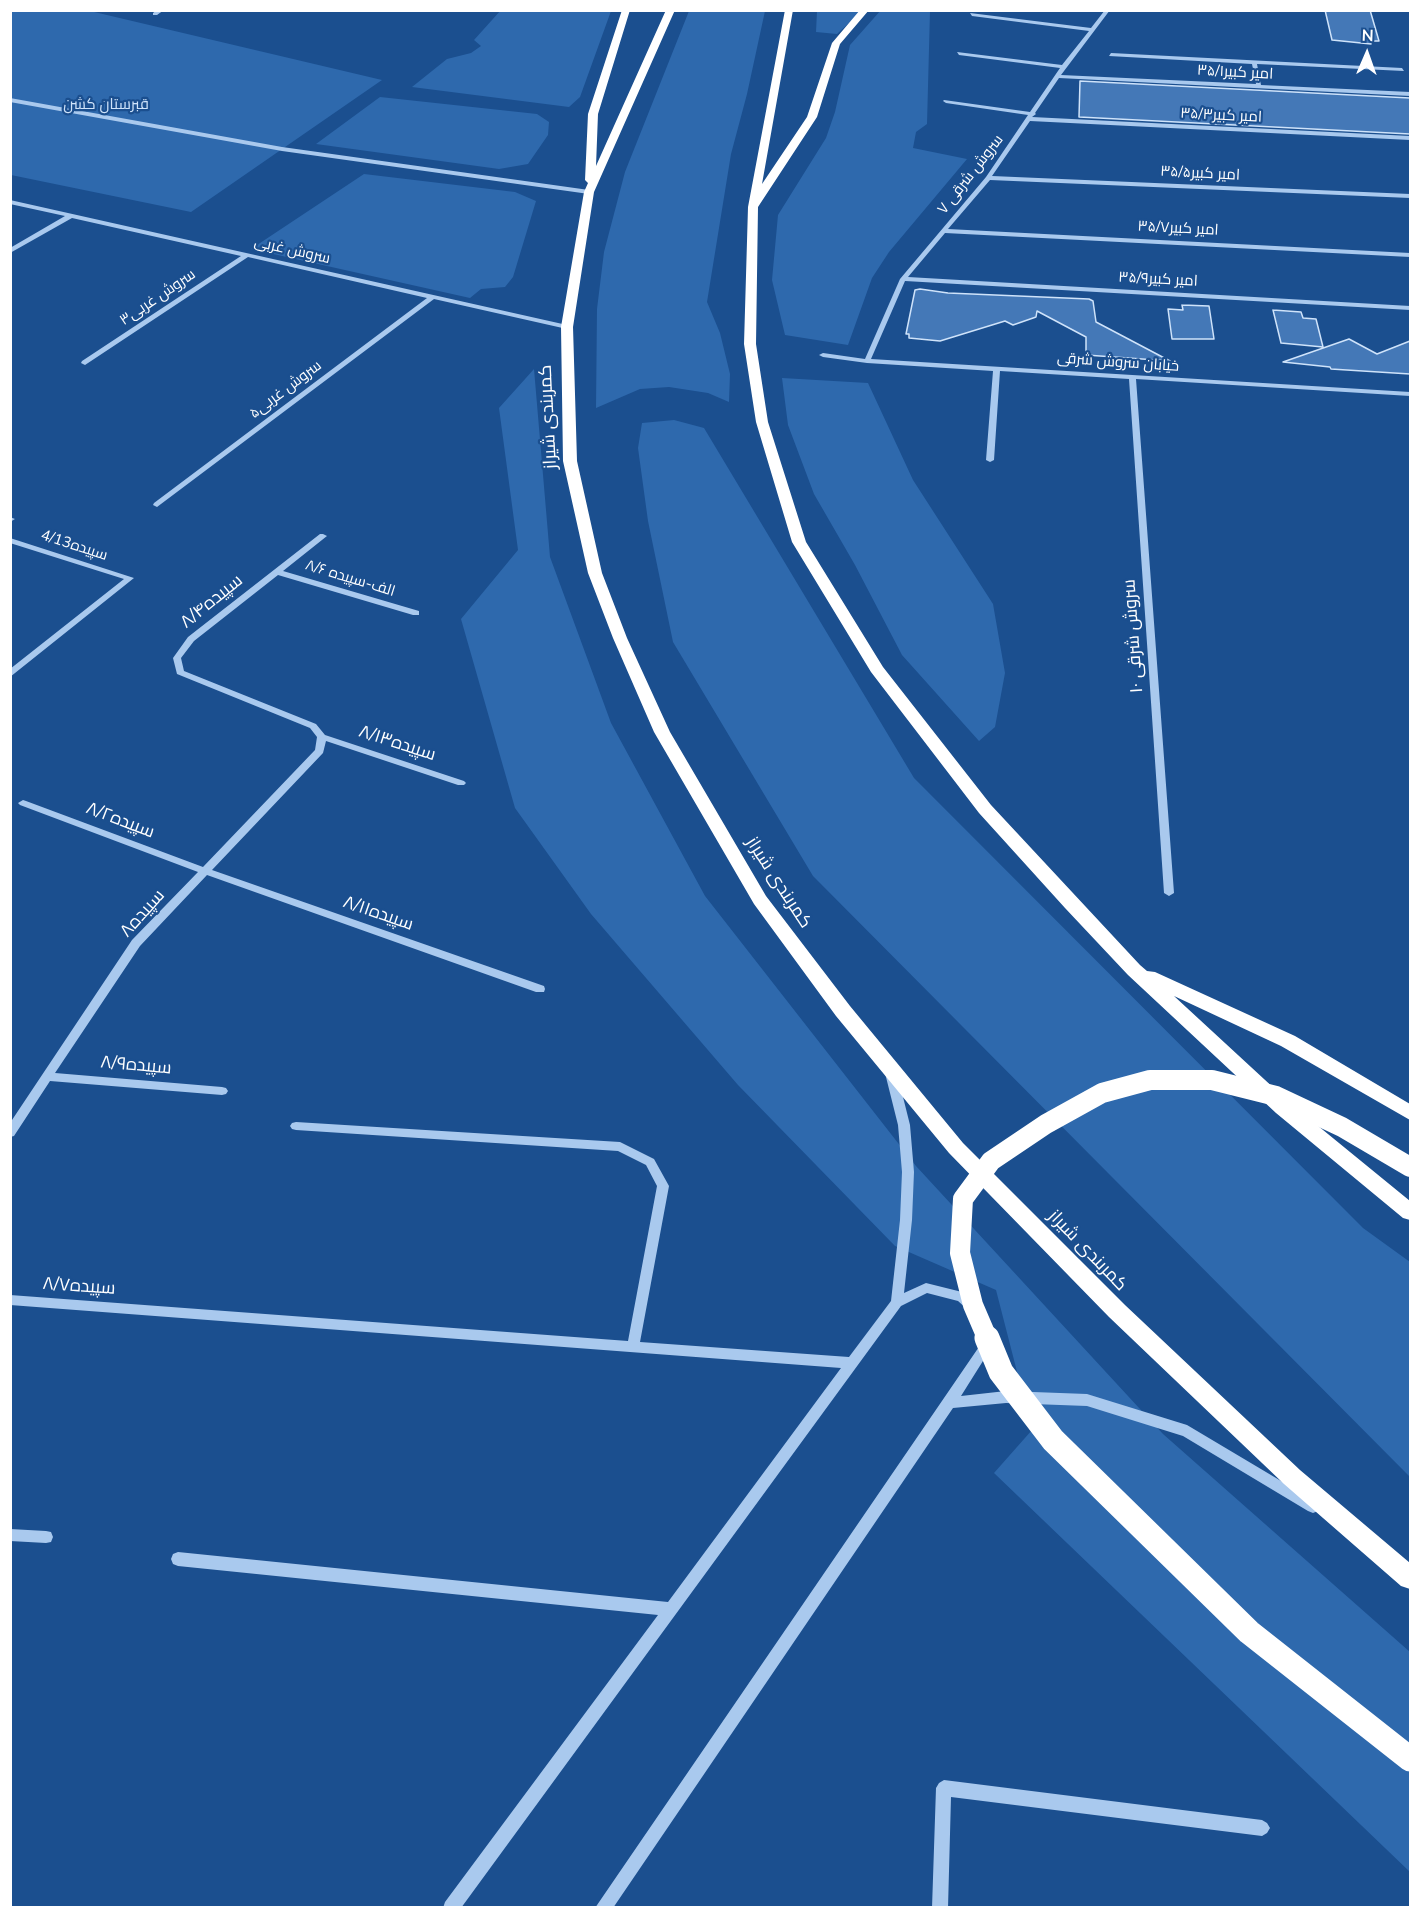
<!DOCTYPE html>
<html>
<head>
<meta charset="utf-8">
<style>
  body { margin:0 }
  #map { position:relative; width:1421px; height:1918px; overflow:hidden; background:#1b4f8f; font-family:"Nunito Sans",sans-serif }
  canvas { display:block }
  .frame { position:absolute; inset:0; border:12px solid #fff; pointer-events:none }
  .north { position:absolute; left:1337px; top:24px; width:60px; height:60px; -webkit-text-stroke:4px #1b4f8f; paint-order:stroke; rotate:2deg; font-size:16px; font-weight:700; line-height:24px; text-align:center; color:#fff }
  .north::after { content:''; display:block; margin:auto; width:21px; height:27px; background:#fff; clip-path:polygon(50% 0,100% 100%,50% 72%,0 100%) }
</style>
</head>
<body>
<div id="map">
<canvas width="1421" height="1918"></canvas>
<div class="frame"></div>
<div class="north">N</div>
</div>
<script>
const ctx = document.querySelector('canvas').getContext('2d');
ctx.lineJoin = 'round';
function paint(path, color) {
  ctx.fillStyle = color;
  ctx.fill(path, 'evenodd');
}
function toPath(rows) {
  const path = new Path2D();
  for (const r of rows) {
    path.moveTo(r[0], r[1]);
    for (let i = 2; i < r.length; i += 2) path.lineTo(r[i], r[i + 1]);
  }
  return path;
}
function strokePath(path, color, width, dash) {
  ctx.strokeStyle = color;
  ctx.lineWidth = width;
  ctx.lineCap = dash ? 'butt' : 'round';
  ctx.setLineDash(dash || []);
  ctx.stroke(path);
}
function drawText(font, color, halo, rows, align = 'center') {
  ctx.font = font + ' "Nunito Sans",Cairo,sans-serif';
  ctx.lineWidth = 4.5;
  ctx.setLineDash([]);
  ctx.textBaseline = 'middle';
  ctx.strokeStyle = halo;
  ctx.fillStyle = color;
  for (const [text, x, y, turn = 0] of rows) {
    ctx.save();
    ctx.translate(x, y);
    ctx.rotate((+turn || 0) * Math.PI / 180);
    ctx.textAlign = isNaN(turn) ? turn : align;
    if (halo) ctx.strokeText(text, 0, 0);
    ctx.fillText(text, 0, 0);
    ctx.restore();
  }
}
paint(toPath([
  [501,10,611,11,580,97,569,107,412,87,447,59,471,53,481,46,474,40],
  [881,10,930,11,927,124,916,132,913,148,967,159,889,252,872,278,848,345,785,335,772,280,778,215,826,138,835,112,850,45],
  [10,11,90,11,382,80,191,212,11,175],
  [689,11,765,11,747,94,731,154,707,302,720,333,730,374,729,402,708,393,669,387,640,389,596,408,597,309,604,252,625,172],
  [817,11,862,11,837,34,816,32],
  [380,97,537,114,549,122,548,135,528,164,499,169,316,144],
  [364,174,515,192,536,201,513,277,505,287,481,289,470,298,251,249],
  [534,369,550,557,611,723,705,896,916,1166,1163,1434,1410,1652,1410,1872,994,1473,1032,1430,996,1290,895,1246,738,1085,591,914,515,808,461,619,518,550,499,408],
  [782,378,868,383,913,480,993,604,1005,673,995,727,979,741,902,655,855,565,814,494,788,425],
  [674,420,704,428,914,778,1363,1228,1410,1262,1410,1477,813,876,673,642,648,521,638,448,642,423]
]), '#2e69ad');
const building = toPath([
  [1325,10,1370,10,1379,41,1370,41,1371,44,1332,40,1325,10],
  [1080,81,1410,98,1410,134,1079,117,1080,81],
  [920,289,948,293,1089,299,1093,301,1096,322,1170,361,1086,355,1086,337,1037,311,1036,317,1013,325,1005,321,940,341,909,338,909,334,906,334,915,290,920,289],
  [1182,305,1209,306,1214,339,1172,339,1168,309,1183,310,1182,305],
  [1273,310,1301,312,1303,318,1316,319,1323,347,1281,343,1273,310],
  [1349,339,1377,354,1410,341,1410,374,1331,369,1330,367,1283,362,1349,339]
]);
paint(building, '#4478b7');
strokePath(building, '#cfe3fa', 1.5);
paint(toPath([
  [157,10,164,10,157,15,153,15,153,13,157,10],
  [1105,10,1110,10,1061,75,1256,84,1252,64,1109,56,1111,53,1402,68,1404,71,1257,64,1261,85,1410,92,1410,96,1059,78,1035,113,1036,114,1032,117,1410,136,1410,140,1030,121,992,176,1410,194,1410,198,990,180,948,229,1410,253,1410,257,945,233,908,277,1410,306,1410,310,905,281,871,359,1410,392,1410,396,1136,379,1174,893,1169,896,1164,893,1129,379,1000,371,994,460,990,462,986,460,993,371,867,363,823,357,819,355,823,353,865,359,900,279,986,177,1028,115,946,103,943,101,944,100,1030,112,1060,68,959,55,957,52,1062,65,1089,31,972,16,970,13,1091,28,1105,10],
  [10,98,282,147,589,190,592,192,589,194,282,151,10,102,10,98],
  [10,200,567,325,570,327,567,329,434,299,157,507,153,505,154,503,427,298,248,257,85,365,81,363,82,361,241,256,72,218,10,253,10,248,65,216,10,204,10,200],
  [10,517,15,519,10,522,10,517],
  [320,534,323,534,327,536,283,571,419,611,419,615,413,615,278,575,194,641,181,658,184,671,316,724,325,735,464,781,466,783,464,785,458,785,326,741,323,753,212,870,544,986,545,989,544,992,536,992,207,875,140,946,55,1073,222,1087,226,1088,228,1091,226,1094,222,1095,50,1081,14,1136,10,1137,10,1123,132,940,198,872,20,805,18,803,23,800,26,801,203,867,315,750,317,737,310,728,177,674,173,658,188,637,320,534],
  [10,538,134,578,10,677,10,669,124,579,10,543,10,538],
  [891,1069,895,1070,897,1073,910,1125,914,1172,912,1220,904,1293,926,1283,966,1293,976,1302,978,1306,976,1310,972,1311,968,1310,958,1301,927,1293,901,1306,461,1908,443,1908,445,1902,658,1615,178,1566,173,1564,171,1559,173,1554,178,1552,668,1602,841,1368,10,1305,10,1295,628,1341,657,1186,646,1165,618,1151,296,1130,292,1129,290,1126,292,1123,296,1122,620,1142,654,1159,669,1186,640,1342,849,1357,891,1301,900,1220,902,1172,898,1125,885,1073,887,1070,891,1069],
  [987,1340,991,1341,993,1345,961,1396,1006,1391,1087,1394,1187,1425,1318,1503,1320,1507,1318,1511,1313,1513,1308,1511,1183,1436,1087,1406,1006,1403,953,1408,613,1908,595,1908,983,1341,987,1340],
  [10,1529,46,1531,51,1532,53,1537,51,1542,46,1543,10,1541,10,1529],
  [944,1780,1262,1820,1267,1823,1270,1828,1267,1833,1262,1836,951,1797,948,1908,932,1908,936,1788,939,1783,944,1780]
]), '#a9c9ee');
paint(toPath([
  [622,10,630,10,598,114,596,166,666,10,675,10,594,192,573,327,577,461,602,573,627,638,670,732,766,896,850,1006,963,1143,1125,1305,1300,1470,1410,1563,1410,1589,1401,1586,1284,1484,1109,1317,949,1153,836,1016,754,904,654,732,613,638,588,573,563,461,561,327,584,192,588,183,585,180,588,114,622,10],
  [785,10,793,10,762,184,807,117,832,43,860,10,869,10,840,44,817,117,758,207,756,344,768,422,806,542,883,667,991,805,1140,965,1147,971,1155,972,1295,1036,1410,1104,1410,1120,1281,1046,1174,996,1290,1103,1410,1201,1410,1220,1403,1218,1276,1113,1128,975,1065,908,979,813,871,672,792,542,756,422,744,344,748,207,785,10]
]), '#fff');
strokePath(toPath([
  [988,1340,973,1305,960,1253,963,1199,991,1161,1046,1124,1102,1093,1150,1080,1212,1080,1276,1096,1342,1127,1410,1167]
]), '#fff', 20);
strokePath(toPath([
  [987,1338,1001,1372,1053,1440,1249,1632,1410,1759]
]), '#fff', 25);
drawText('15px', '#fff', '#1b4f8f', [
  ["امیر کبیر۳۵/۱",1235,73,3],
  ["امیر کبیر۳۵/۳",1221,116,3],
  ["امیر کبیر۳۵/۵",1200,174,3],
  ["سروش شرقی ۷",971,175,-52],
  ["امیر کبیر۳۵/۷",1178,229,3],
  ["سروش غربی",292,251,13],
  ["امیر کبیر۳۵/۹",1158,280,3],
  ["سروش غربی۳",158,298,-34],
  ["خیابان سروش شرقی",1118,363,4],
  ["سروش غربی۵",286,390,-37],
  ["4/13سپیده",74,546,18],
  ["۸/۶ الف-سپیده",350,579,17]
]);
drawText('15px', '#cfe3fa', '#1b4f8f', [
  ["قبرستان کشن",106,105]
]);
drawText('18px', '#fff', '#1b4f8f', [
  ["کمربندی شیراز",549,417,-93],
  ["سپیده۸/۴",212,602,-39],
  ["سروش شرقی ۱۰",1134,636,-94],
  ["سپیده۸/۱۳",397,744,18],
  ["سپیده۸/۲",120,821,21],
  ["کمربندی شیراز",778,883,57],
  ["سپیده۸",143,914,-48],
  ["سپیده۸/۱۱",378,914,19],
  ["سپیده۸/۹",136,1066,5],
  ["کمربندی شیراز",1087,1251,46],
  ["سپیده۸/۷",79,1287,4]
]);
</script>
</body>
</html>
